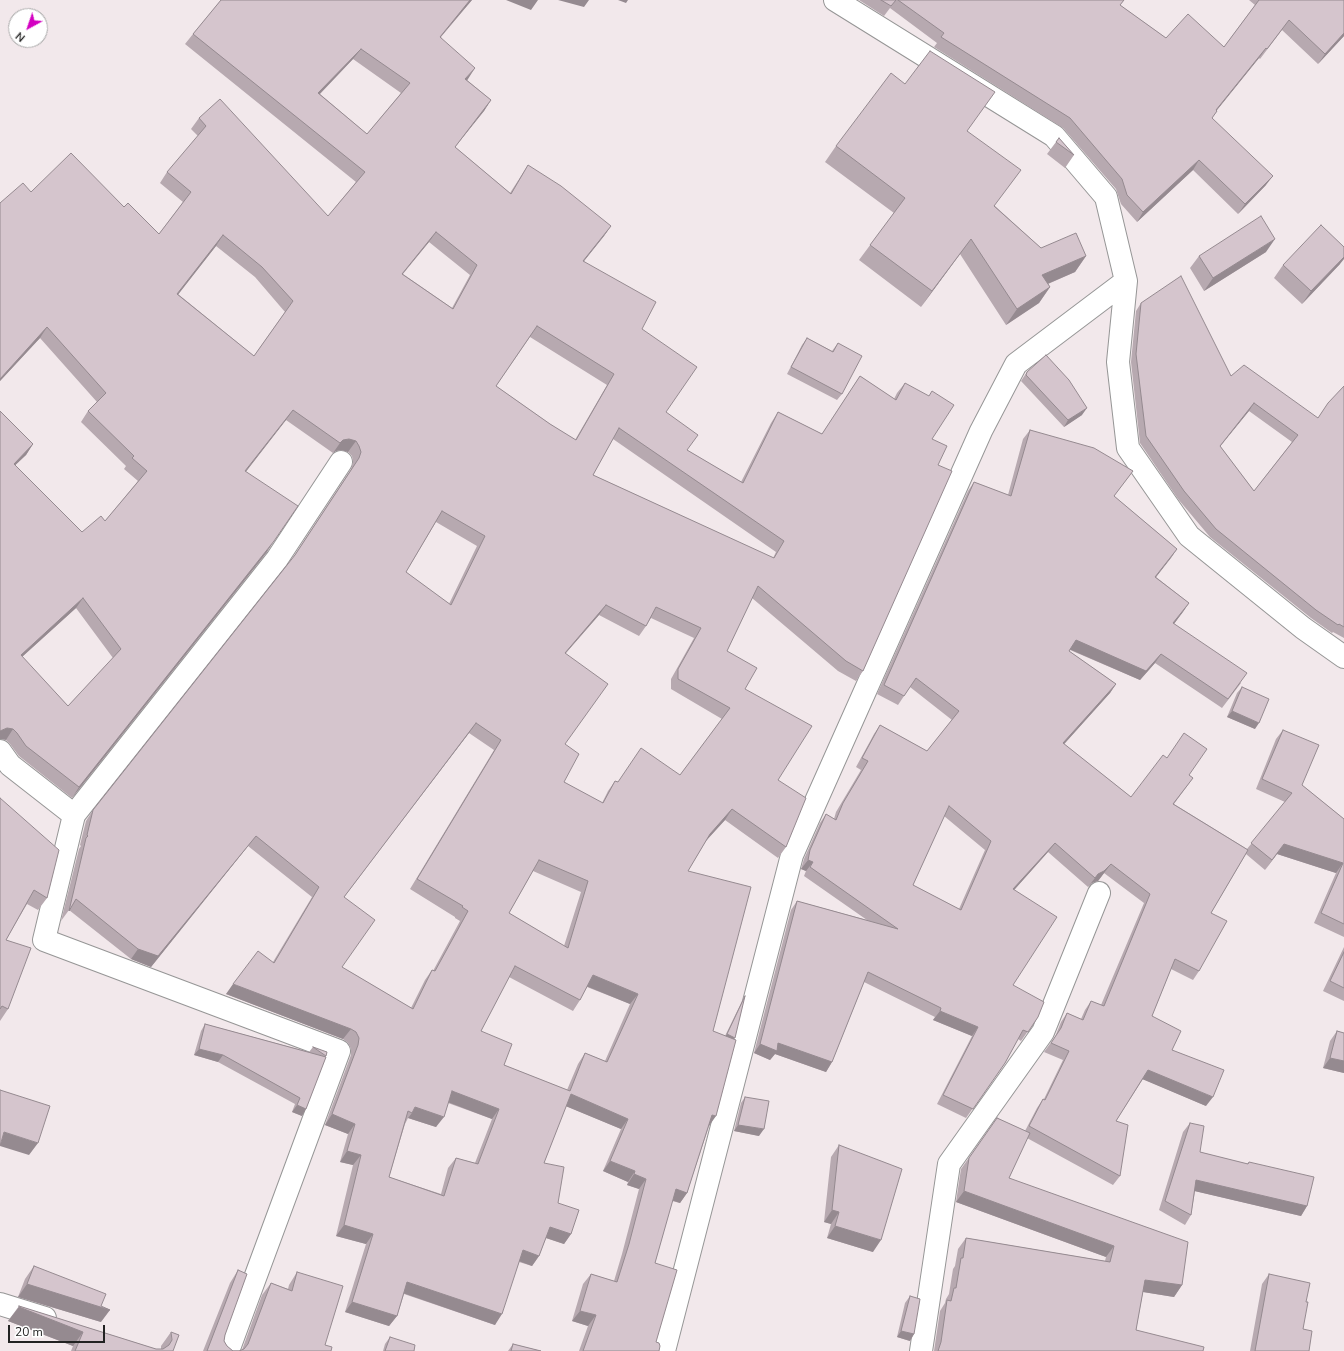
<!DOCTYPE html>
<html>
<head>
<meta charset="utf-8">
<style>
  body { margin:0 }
  #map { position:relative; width:1344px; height:1351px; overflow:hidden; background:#f2e8eb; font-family:"Nunito Sans",sans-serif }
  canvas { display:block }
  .north { position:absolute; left:8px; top:8px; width:40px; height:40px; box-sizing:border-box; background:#fff; border:1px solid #a7a7a7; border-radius:50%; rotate:220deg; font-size:11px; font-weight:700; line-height:16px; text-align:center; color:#222 }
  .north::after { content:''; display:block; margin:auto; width:14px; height:18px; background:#d300c1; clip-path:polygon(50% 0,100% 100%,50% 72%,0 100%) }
  .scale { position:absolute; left:8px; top:1325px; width:97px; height:18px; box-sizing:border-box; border:2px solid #222; border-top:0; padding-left:5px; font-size:12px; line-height:14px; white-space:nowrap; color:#222; -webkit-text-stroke:3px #fff; paint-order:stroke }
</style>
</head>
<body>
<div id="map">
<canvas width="1344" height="1351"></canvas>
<div class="north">N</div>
<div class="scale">20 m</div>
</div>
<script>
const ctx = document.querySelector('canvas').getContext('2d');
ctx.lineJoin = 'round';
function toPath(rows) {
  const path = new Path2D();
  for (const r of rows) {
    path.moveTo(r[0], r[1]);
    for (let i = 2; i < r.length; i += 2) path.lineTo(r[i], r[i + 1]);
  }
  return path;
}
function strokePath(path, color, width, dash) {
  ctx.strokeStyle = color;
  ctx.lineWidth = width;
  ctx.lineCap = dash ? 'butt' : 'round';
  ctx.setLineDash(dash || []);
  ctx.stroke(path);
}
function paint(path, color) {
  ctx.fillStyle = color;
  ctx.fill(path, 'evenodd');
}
const minor = toPath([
  [835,0,1054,136,1106,197,1126,281,1118,362,1128,448,1189,536,1303,628,1344,657],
  [0,751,10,765,74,815,277,559,341,462],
  [74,815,44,940,339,1051,228,1351],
  [0,1304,45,1318],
  [664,1351,792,855,981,431,1016,364,1126,281],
  [921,1351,949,1164,1043,1032,1099,893]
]);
strokePath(minor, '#969696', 24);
strokePath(minor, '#fff', 22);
paint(toPath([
  [221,0,472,0,441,37,468,79,467,80,491,100,484,111,455,147,510,193,521,176,528,165,611,226,604,236,584,261,642,329,666,412,687,450,741,482,771,423,778,412,822,434,860,376,894,399,897,393,905,383,932,439,938,465,863,671,856,681,838,671,752,598,727,651,745,689,778,780,786,847,778,858,725,820,706,841,688,871,713,1031,725,1036,741,1003,745,996,709,1126,687,1193,680,1203,672,1201,655,1263,656,1342,659,1351,579,1351,588,1326,572,1321,583,1284,591,1274,614,1281,622,1254,639,1189,627,1185,628,1182,603,1171,621,1129,566,1106,544,1163,558,1203,571,1234,564,1244,546,1238,539,1256,532,1266,519,1262,495,1325,404,1294,397,1316,389,1326,345,1312,366,1244,336,1236,353,1165,340,1162,348,1134,325,1125,351,1055,351,1049,348,1043,343,1039,226,994,273,962,312,897,248,846,151,967,131,959,69,910,61,921,79,849,81,846,80,845,86,821,93,810,292,559,351,469,353,462,352,456,348,452,341,450,336,451,333,453,286,420,245,472,267,552,72,798,19,756,10,744,6,740,0,411,33,444,26,455,15,465,82,532,105,521,138,481,124,469,126,466,81,422,88,411,97,402,40,338,0,381,0,203,31,192,124,207,159,234,183,202,160,183,167,172,198,136,191,129,199,118,328,216,356,182,185,44,193,34],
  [353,59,401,93,367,134,320,94],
  [429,242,470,275,452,308,403,274],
  [216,246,255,277,285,312,254,356,178,294],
  [530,337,607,385,575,440,550,424,496,386],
  [613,439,776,552,773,558,593,475],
  [436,522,477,546,449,604,406,572],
  [76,608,113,658,68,706,22,657],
  [599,615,639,636,646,626,651,618,694,638,671,679,671,689,722,719,680,775,618,782,615,781,608,791,602,803,564,782,566,653],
  [469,733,494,750,410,889,455,917,455,918,460,921,433,971,432,970,425,980,411,1008,342,967,344,897],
  [533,871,581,892,564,946,509,913],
  [509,977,573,1011,580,1000,587,987,630,1004,605,1061,585,1053,578,1064,567,1090,504,1065,481,1031],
  [448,1103,492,1119,475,1163,456,1158,448,1168,441,1194,389,1177,405,1124,408,1118,436,1127],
  [859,0,1124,0,1120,5,1166,38,1224,47,1255,5,1249,0,1344,0,1344,36,1318,64,1282,30,1260,59,1259,58,1216,111,1217,111,1212,118,1266,185,1238,214,1193,170,1137,222,1121,204,1116,189,1063,128,934,47,937,43,890,8,884,16],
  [968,131,995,206,1041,248,1086,256,1075,272,1048,284,1050,287,1039,303,1006,325,960,254,921,307,859,260,894,213,825,162,836,146],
  [1059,138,1074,155,1065,168,1047,154],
  [1266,252,1204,291,1190,268,1199,256],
  [1340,264,1302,304,1274,278,1283,265],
  [1141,303,1231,376,1318,418,1344,386,1344,638,1333,632,1332,633,1311,618,1210,537,1178,499,1140,443,1131,362,1136,311],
  [1249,411,1292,442,1254,491,1220,446],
  [807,338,832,351,838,343,842,394,837,400,787,374,802,345],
  [1027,372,1082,415,1064,427,1021,381],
  [1030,430,1133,471,1114,496,1177,549,1156,577,1189,603,1174,624,1241,683,1222,708,1155,663,1140,680,1070,650,1069,651,1116,684,1110,693,1064,744,1131,797,1189,775,1193,778,1174,804,1247,849,1285,802,1256,789,1276,739,1283,730,1302,785,1344,819,1344,937,1314,923,1336,873,1277,854,1265,870,1246,854,1211,913,1199,971,1193,980,1171,969,1152,1016,1206,1106,1143,1079,1116,1121,1120,1176,1113,1185,1027,1138,1009,1178,1182,1285,1174,1297,1143,1292,1136,1330,1203,1351,934,1351,940,1311,945,1303,946,1299,949,1294,953,1269,955,1266,958,1249,966,1238,1105,1261,1106,1257,956,1202,961,1169,997,1118,1025,1131,1037,1108,1043,1099,1044,1099,1063,1060,1044,1052,1055,1037,1061,1022,1067,1013,1081,1019,1085,1010,1091,1001,1101,1005,1144,903,1104,873,1098,881,1092,883,1088,887,1048,852,1014,890,1013,985,1038,1017,1021,1041,1018,1039,1005,1063,966,1118,937,1104,972,1036,933,1020,935,1017,864,982,832,1062,826,1072,775,1054,770,1060,754,1053,791,910,797,901,867,920,804,876,806,871,801,869,804,859,820,823,826,814,834,819,836,812,861,770,856,767,874,734,880,725,927,751,952,720,910,687,898,705,877,694,968,491,974,482,1008,495,1023,439],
  [944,816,985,850,959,909,913,885],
  [1242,687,1255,729,1227,717,1237,693],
  [0,798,47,898,38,910,27,904,6,940,8,1009,0,1021],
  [1344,947,1344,1001,1323,991],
  [205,1024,309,1052,313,1047,326,1056,302,1116,292,1112,295,1104,218,1062,194,1055,201,1031],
  [1337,1031,1344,1033,1344,1073,1323,1068,1330,1041],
  [745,1097,759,1136,734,1131,741,1103],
  [1190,1123,1200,1152,1247,1164,1249,1162,1307,1206,1301,1216,1195,1191,1191,1215,1185,1225,1159,1210,1183,1132],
  [839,1145,873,1252,827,1238,831,1224,824,1222,831,1157],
  [34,1266,101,1306,101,1322,18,1297,25,1279],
  [238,1270,225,1335,224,1341,227,1346,233,1351,239,1351,203,1351,230,1283],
  [297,1272,325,1345,242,1350,262,1295,271,1283,288,1289,289,1285],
  [1269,1274,1306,1302,1303,1329,1309,1351,1250,1351,1262,1284],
  [910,1296,914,1334,910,1341,897,1337,905,1303],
  [19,1306,156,1349,161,1349,161,1346,171,1332,173,1351,71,1351,73,1346,8,1321],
  [390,1337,414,1351,383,1351,385,1344],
  [513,1344,541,1351,508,1351]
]), '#b7a9b0');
paint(toPath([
  [470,0,472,0,432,47,440,37],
  [506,0,538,0,531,10],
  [558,0,589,0,584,7],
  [618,0,628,0,626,3],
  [1344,33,1344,36,1318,64,1325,54],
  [1266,48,1259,58,1209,120,1216,110],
  [361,49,353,59,311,103,318,93],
  [475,68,468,79,458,90,465,79],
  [491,100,484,111,447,157,455,147],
  [1199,160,1193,170,1137,222,1143,212],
  [1273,176,1266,185,1238,214,1245,204],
  [611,226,604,236,576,271,583,261],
  [436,232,429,242,394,284,402,274],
  [223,235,216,246,170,305,177,294],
  [971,239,960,254,921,307,932,291],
  [1275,239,1266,252,1204,291,1213,278],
  [1086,256,1075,272,1031,291,1042,275],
  [1344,257,1344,259,1340,264,1302,304,1311,291],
  [1050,287,1039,303,1006,325,1017,309],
  [47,327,40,338,0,381,0,379],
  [1254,403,1249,411,1214,454,1220,446],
  [1087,408,1082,415,1064,427,1068,420],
  [293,410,286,420,238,482,245,471],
  [349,439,356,441,348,452,341,450,336,451,333,453,340,443,343,440],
  [33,444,26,455,6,474,14,464],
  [274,541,267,552,72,798,79,787],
  [1177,549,1171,558,1149,586,1155,577],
  [83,598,76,608,13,665,21,655],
  [1189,603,1183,612,1167,633,1173,623],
  [606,605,599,615,557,663,565,653],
  [1076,640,1161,654,1155,663,1140,680,1069,649],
  [1116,684,1110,693,1057,752,1063,743],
  [1232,711,1259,723,1255,729,1227,717],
  [476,723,469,733,336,907,344,897],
  [7,728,13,729,6,740,0,739,0,731],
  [732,809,725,820,703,844,710,834],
  [256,836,248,846,151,967,131,959,138,949],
  [1055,843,1048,852,1007,898,1013,889],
  [1284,844,1343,863,1336,873,1277,854,1265,870,1272,860],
  [808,860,813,862,806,871,801,869],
  [1111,864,1098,881,1092,883,1088,887,1098,874],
  [593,975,638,994,630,1004,586,986],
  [233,984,351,1029,343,1039,226,994],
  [940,1011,978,1027,972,1036,933,1020],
  [727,1034,735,1038,730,1044,722,1041],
  [778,1043,832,1062,826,1072,775,1054,770,1060,754,1053,760,1044],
  [199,1049,223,1055,218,1062,194,1055],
  [1330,1058,1344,1061,1344,1073,1323,1068],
  [1148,1070,1213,1097,1206,1106,1142,1079],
  [452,1091,499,1109,492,1119,445,1101],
  [571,1094,628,1119,621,1129,563,1105],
  [297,1105,306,1109,302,1116,292,1112],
  [415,1107,444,1117,436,1127,408,1118,412,1113],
  [332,1114,355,1124,348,1134,325,1125],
  [712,1115,716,1116,709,1126,705,1126],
  [738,1125,764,1129,759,1136,734,1131],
  [4,1132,38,1143,29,1155,0,1146],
  [347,1151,361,1155,353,1165,340,1162],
  [610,1161,635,1171,628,1182,603,1171],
  [634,1174,646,1179,639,1189,627,1185],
  [1196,1180,1307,1206,1301,1216,1190,1190],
  [676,1189,687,1193,680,1203,668,1199],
  [964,1191,1114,1246,1106,1257,956,1202],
  [832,1210,839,1212,831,1224,824,1222],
  [344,1225,373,1234,366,1244,336,1236],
  [835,1226,881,1240,873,1252,827,1238],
  [550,1227,571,1234,564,1244,543,1237],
  [523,1250,539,1256,532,1266,516,1260],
  [1145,1280,1182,1285,1174,1297,1137,1291],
  [407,1282,502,1314,495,1325,400,1292],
  [27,1284,110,1310,101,1322,18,1297],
  [352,1302,397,1316,389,1326,345,1312],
  [19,1307,83,1332,73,1346,8,1321],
  [580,1311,596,1315,588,1326,572,1321],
  [901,1331,914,1334,910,1341,897,1337]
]), '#958a90');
const building = toPath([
  [221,0,470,0,440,37,475,68,465,79,491,100,455,147,511,194,528,165,561,186,611,226,583,261,656,302,642,329,697,367,666,412,698,435,687,450,743,483,778,412,822,434,860,376,896,400,905,383,929,396,932,391,954,405,932,439,947,446,938,465,952,471,863,671,846,661,758,586,727,651,757,668,745,689,812,726,778,780,806,798,786,847,732,809,710,834,688,871,751,887,713,1031,736,1040,716,1116,712,1115,687,1193,676,1189,655,1263,677,1270,656,1342,659,1343,660,1346,659,1351,583,1351,596,1315,580,1311,591,1274,617,1282,629,1244,646,1179,634,1174,635,1171,610,1161,628,1119,571,1094,544,1163,564,1167,558,1203,579,1210,571,1234,550,1227,539,1256,523,1250,502,1314,407,1282,397,1316,352,1302,373,1234,344,1225,361,1155,347,1151,355,1124,332,1114,358,1045,359,1038,356,1032,351,1029,233,984,258,951,274,963,319,887,256,836,158,956,138,949,76,899,69,911,86,838,88,836,87,835,93,810,295,555,359,458,361,452,359,446,356,441,349,439,343,440,340,443,293,410,245,471,298,506,274,541,79,787,26,746,17,733,13,729,7,728,0,731,0,411,33,444,14,464,82,532,101,516,105,521,147,471,132,458,134,456,88,411,106,393,47,327,0,379,0,203,23,183,31,192,71,153,124,207,128,203,159,234,191,192,167,172,206,126,199,118,220,99,328,216,365,172,193,34,221,0],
  [361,49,410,83,367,134,318,93,361,49],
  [436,232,477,265,453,309,402,274,436,232],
  [223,235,262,267,293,301,254,356,177,294,223,235],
  [537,326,614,374,576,440,550,424,496,386,537,326],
  [619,428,784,541,774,558,593,475,619,428],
  [442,511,485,536,451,605,406,572,442,511],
  [83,598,121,649,68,706,21,655,83,598],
  [606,605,646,626,656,607,701,628,678,669,678,679,730,708,680,775,641,748,618,782,615,781,603,803,564,782,579,754,565,744,608,684,565,653,606,605],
  [476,723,501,740,417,879,463,906,462,907,468,911,435,971,432,970,413,1009,342,967,375,920,344,897,476,723],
  [539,860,588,881,568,948,509,913,539,860],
  [515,966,580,1000,593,975,638,994,607,1062,585,1053,570,1091,504,1065,512,1044,481,1031,515,966],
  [452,1091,499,1109,478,1164,456,1158,444,1196,389,1177,408,1111,412,1113,415,1107,444,1117,452,1091],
  [881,0,896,0,891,6,881,0],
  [898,0,1124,0,1120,5,1166,38,1188,14,1224,47,1259,0,1344,0,1344,33,1325,54,1289,20,1267,49,1266,48,1216,110,1217,111,1212,118,1273,176,1245,204,1199,160,1143,212,1127,195,1122,179,1070,118,941,37,944,33,898,0],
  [930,51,995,92,967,131,1021,170,994,206,1041,248,1076,233,1086,256,1042,275,1050,287,1017,309,971,239,932,291,870,245,905,198,836,146,891,73,905,84,930,51],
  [1059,138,1074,155,1056,142,1059,138],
  [1261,216,1275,239,1213,278,1199,256,1261,216],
  [1321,225,1344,247,1344,257,1311,291,1283,265,1321,225],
  [1181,276,1231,376,1244,365,1318,418,1328,403,1344,386,1344,627,1339,624,1338,625,1316,610,1216,529,1184,491,1146,436,1136,354,1141,303,1181,276],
  [1254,403,1298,435,1254,491,1220,446,1254,403],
  [807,338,833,352,838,343,862,356,842,394,791,367,807,338],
  [1046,355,1069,380,1087,408,1068,420,1026,375,1027,372,1046,355],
  [1030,430,1094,448,1133,471,1114,496,1177,549,1155,577,1189,603,1173,623,1247,673,1228,699,1161,654,1146,671,1076,640,1069,651,1116,684,1063,743,1131,797,1163,755,1167,758,1184,733,1207,749,1189,775,1193,778,1173,804,1248,850,1211,913,1227,921,1199,971,1175,959,1152,1016,1181,1031,1172,1050,1224,1070,1213,1097,1148,1070,1116,1121,1128,1125,1120,1176,1029,1126,1043,1099,1045,1100,1069,1051,1051,1043,1061,1028,1067,1013,1083,1020,1091,1001,1104,1006,1150,894,1111,864,1104,871,1098,874,1095,878,1055,843,1013,889,1057,917,1013,985,1044,1002,1038,1017,1028,1032,1023,1030,1005,1063,973,1109,943,1095,978,1027,940,1011,941,1008,868,972,832,1062,778,1043,777,1051,760,1044,797,901,898,929,810,867,813,862,808,860,810,850,826,814,836,820,843,803,868,761,862,758,880,725,927,751,959,711,916,678,904,696,884,685,974,482,1011,496,1030,430],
  [949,806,991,841,961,910,913,885,949,806],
  [1242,687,1269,699,1259,723,1232,711,1242,687],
  [1283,730,1319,745,1302,785,1344,819,1344,924,1321,913,1343,863,1284,844,1272,860,1251,843,1292,793,1262,779,1283,730],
  [0,798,59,850,47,898,34,890,6,940,31,948,8,1009,2,1006,0,1009,0,798],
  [1344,952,1344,988,1330,981,1344,952],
  [745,996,735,1038,727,1034,745,996],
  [205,1024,326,1057,306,1109,297,1105,300,1098,223,1055,199,1049,205,1024],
  [1337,1031,1344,1033,1344,1061,1330,1058,1337,1031],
  [313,1047,327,1052,326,1056,313,1047],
  [0,1090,50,1106,38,1143,4,1132,0,1146,0,1090],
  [745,1097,769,1101,764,1129,738,1125,745,1097],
  [997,1118,1030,1133,1009,1178,1188,1242,1182,1285,1145,1280,1136,1330,1204,1347,1203,1351,938,1351,941,1342,947,1300,951,1301,954,1288,956,1288,961,1258,963,1258,966,1238,1110,1262,1114,1246,964,1191,969,1158,997,1118],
  [1190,1123,1204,1126,1200,1152,1248,1164,1249,1162,1314,1177,1307,1206,1196,1180,1191,1215,1165,1201,1190,1123],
  [839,1145,902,1169,881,1240,835,1226,839,1212,832,1210,839,1145],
  [34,1266,106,1294,101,1306,110,1310,27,1284,34,1266],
  [238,1270,247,1274,225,1335,224,1341,227,1346,233,1351,239,1351,207,1351,238,1270],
  [297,1272,343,1286,325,1345,332,1347,331,1351,239,1351,244,1349,248,1344,271,1283,292,1291,297,1272],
  [1269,1274,1310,1283,1306,1302,1308,1302,1303,1329,1312,1331,1309,1351,1255,1351,1269,1274],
  [910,1296,920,1299,914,1334,901,1331,910,1296],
  [19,1306,156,1349,163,1349,169,1345,172,1340,171,1332,179,1335,173,1351,75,1351,83,1332,19,1307,19,1306],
  [390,1337,415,1345,414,1351,385,1351,390,1337],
  [513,1344,541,1351,511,1351,513,1344]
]);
paint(building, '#d5c5cd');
strokePath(building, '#958a90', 1);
</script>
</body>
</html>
